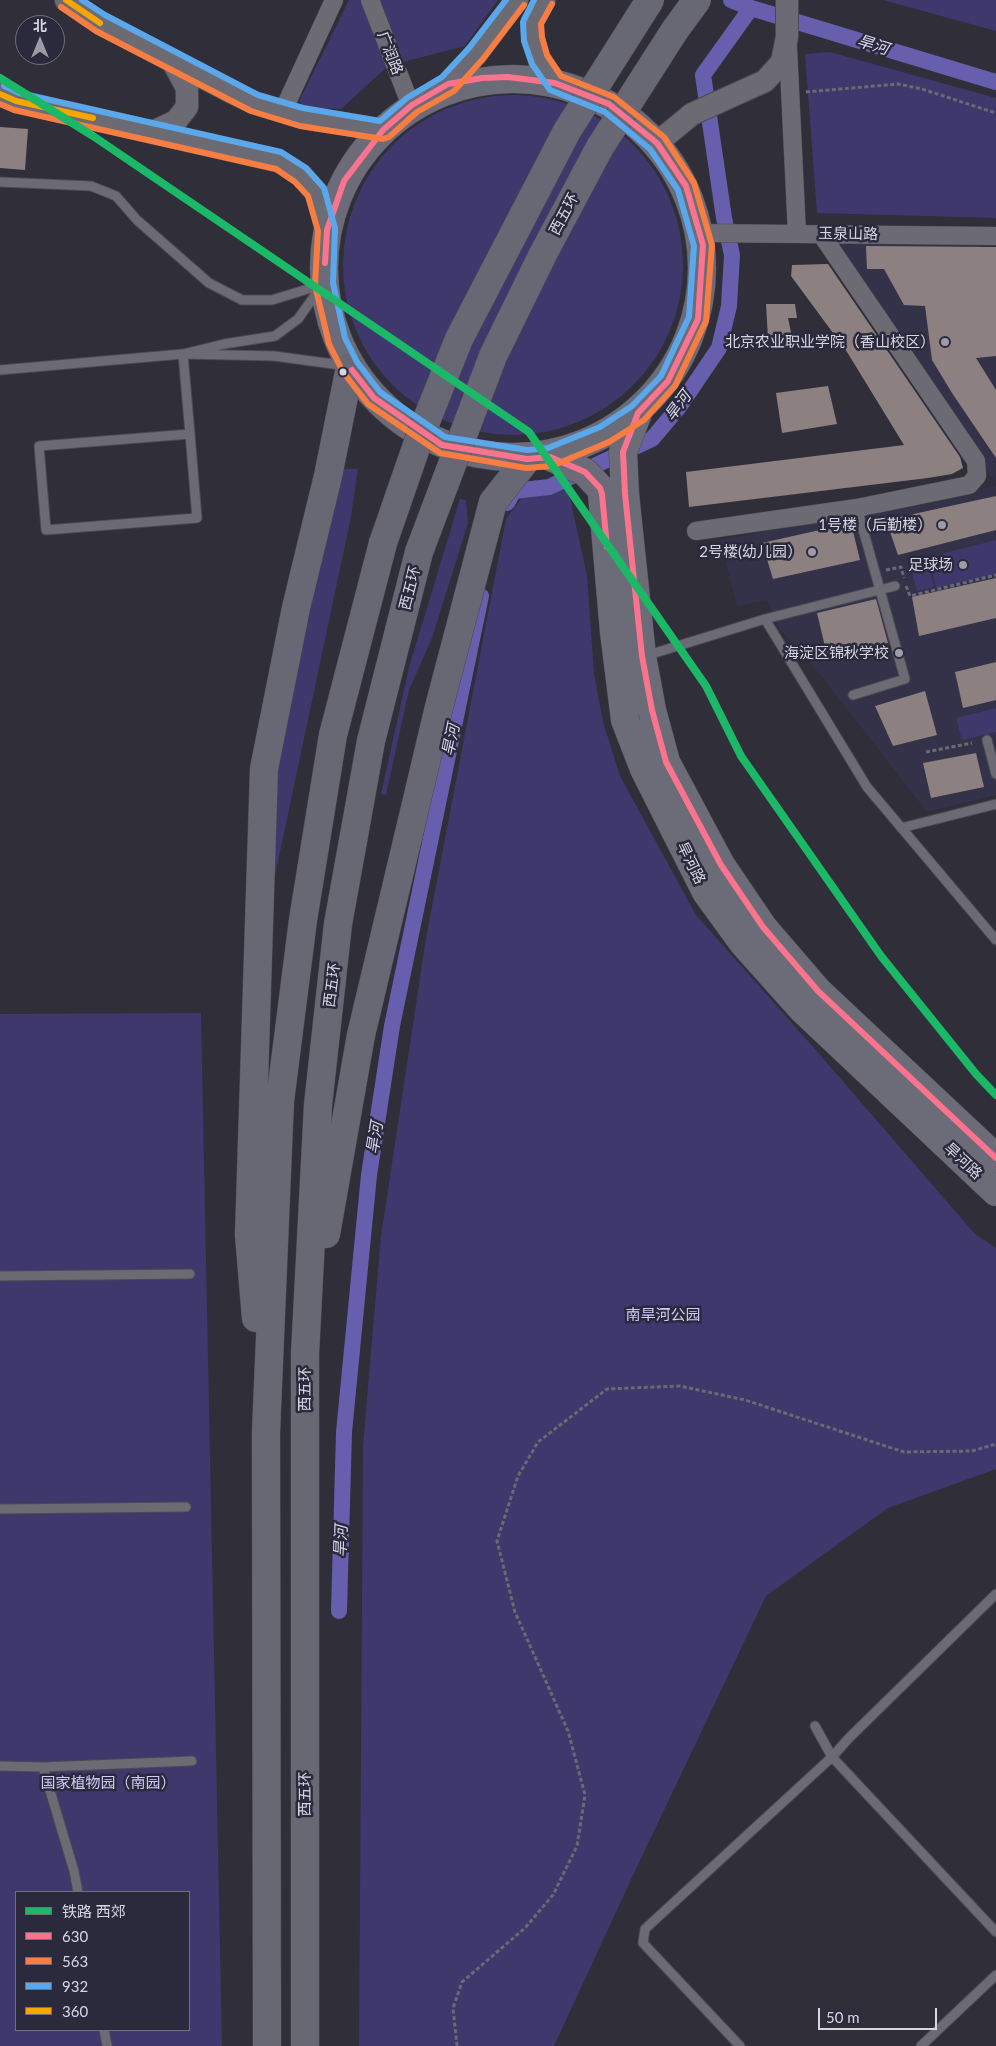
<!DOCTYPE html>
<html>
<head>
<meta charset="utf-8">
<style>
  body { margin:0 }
  #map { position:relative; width:996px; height:2046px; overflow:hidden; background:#2f2e39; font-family:Lato,"Noto Sans SC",sans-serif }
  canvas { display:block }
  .legend { position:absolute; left:15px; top:1891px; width:175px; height:140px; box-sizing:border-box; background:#2b2a3d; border:1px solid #6f6f7f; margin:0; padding:6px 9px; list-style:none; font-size:15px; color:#d6d6e2 }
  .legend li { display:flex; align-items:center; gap:10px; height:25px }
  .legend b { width:25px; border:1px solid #6f6f7f }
  .north { position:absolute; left:15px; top:15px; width:50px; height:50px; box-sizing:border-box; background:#2b2a3d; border:1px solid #6f6f7f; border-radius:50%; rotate:0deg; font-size:14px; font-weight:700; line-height:20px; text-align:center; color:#d6d6e2 }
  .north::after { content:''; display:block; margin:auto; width:18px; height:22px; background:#9c9ba7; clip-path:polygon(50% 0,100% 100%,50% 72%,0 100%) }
  .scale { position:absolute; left:818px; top:2008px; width:119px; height:22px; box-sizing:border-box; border:2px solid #d6d6e2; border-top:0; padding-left:6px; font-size:15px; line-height:18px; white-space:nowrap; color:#d6d6e2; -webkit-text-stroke:4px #2b2a3d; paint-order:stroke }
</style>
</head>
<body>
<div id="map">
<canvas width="996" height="2046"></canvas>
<ul class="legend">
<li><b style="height:6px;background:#1ab867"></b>铁路 西郊</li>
<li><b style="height:6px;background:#fc738d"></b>630</li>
<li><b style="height:6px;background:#f77d43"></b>563</li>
<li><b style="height:6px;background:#5aa8eb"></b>932</li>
<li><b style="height:6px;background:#f7a600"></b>360</li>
</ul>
<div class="north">北</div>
<div class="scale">50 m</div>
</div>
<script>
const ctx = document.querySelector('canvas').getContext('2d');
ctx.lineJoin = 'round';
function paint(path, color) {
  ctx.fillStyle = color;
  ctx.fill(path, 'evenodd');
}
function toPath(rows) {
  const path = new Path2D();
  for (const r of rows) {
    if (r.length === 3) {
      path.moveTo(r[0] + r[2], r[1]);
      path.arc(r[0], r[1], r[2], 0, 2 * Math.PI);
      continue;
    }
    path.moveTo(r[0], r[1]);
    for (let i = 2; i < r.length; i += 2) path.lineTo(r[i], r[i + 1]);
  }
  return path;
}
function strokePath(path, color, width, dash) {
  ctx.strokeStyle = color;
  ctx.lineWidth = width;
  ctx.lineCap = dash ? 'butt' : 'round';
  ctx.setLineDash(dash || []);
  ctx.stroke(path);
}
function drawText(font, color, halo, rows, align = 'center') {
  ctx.font = font + ' Lato,"Noto Sans SC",sans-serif';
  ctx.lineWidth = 5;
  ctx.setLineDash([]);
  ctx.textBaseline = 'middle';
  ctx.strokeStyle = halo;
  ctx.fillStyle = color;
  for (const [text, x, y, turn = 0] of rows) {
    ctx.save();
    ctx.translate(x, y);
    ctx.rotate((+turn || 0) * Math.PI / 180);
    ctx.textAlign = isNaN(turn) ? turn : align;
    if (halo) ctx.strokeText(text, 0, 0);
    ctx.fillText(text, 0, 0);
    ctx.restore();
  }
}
paint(toPath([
  [821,234,935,235,996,250,996,481,976,461],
  [996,486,996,795,927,812,823,678,780,629,767,600,737,606,720,540]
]), '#333249');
paint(toPath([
  [349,0,498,0,465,46,388,66,341,109,304,108,299,101],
  [883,0,996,0,996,31],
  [830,52,996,98,996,218,817,213,805,54],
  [513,265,170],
  [341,469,358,469,351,517,270,899,277,777,290,704],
  [568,488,587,576,594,673,603,722,620,776,696,915,815,1049,975,1234,996,1248,996,1469,888,1508,766,1596,635,1871,554,2046,359,2046,363,1445,381,1236,426,938,506,519,523,496],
  [460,499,466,500,468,523,432,638,409,690,386,795,381,794,409,667],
  [996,540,996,574,936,588,929,557],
  [927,561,934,587,917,591,910,565],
  [996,708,996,732,962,740,956,718],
  [201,1013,222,2046,0,2046,0,1014],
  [16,1892,189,1892,189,2030,16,2030]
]), '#3e386c');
strokePath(toPath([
  [731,0,751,8,996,82],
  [507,503,514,491,549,487,652,439,679,407,719,348,729,306,732,255,724,218,703,75,751,8],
  [339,1611,344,1432,369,1175,392,1026,481,596]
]), '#675fad', 16);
paint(toPath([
  [0,127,28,129,25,170,0,168],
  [866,246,996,247,996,356,976,358,996,390,996,458,952,393,932,360,925,306,904,305,884,269,867,269],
  [828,264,960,457,963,468,952,474,928,478,689,507,686,472,904,445,847,352,791,276,792,265],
  [766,304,795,304,797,318,788,318,792,337,768,338],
  [828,386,837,424,782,433,776,393],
  [996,496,996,530,898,555,886,520],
  [851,523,860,560,773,579,762,543],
  [996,578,996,618,919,636,912,597],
  [876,599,888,643,827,655,817,613],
  [996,662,996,700,963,708,955,672],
  [925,691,937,735,893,746,875,706],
  [976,753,984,787,931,798,923,763]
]), '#8c8180');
const service = toPath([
  [0,182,91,186,116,196,137,220,209,283,242,300,272,300,324,284],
  [323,284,298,319,275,336,224,344,183,354,274,356,348,366],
  [0,370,183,354,190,434,197,518,46,530,39,446,190,434],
  [765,619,895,586],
  [645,656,765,619,867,787,996,940],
  [853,695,905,679,857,508],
  [987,740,996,774],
  [901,828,996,804],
  [0,1276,190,1274],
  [0,1509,186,1507],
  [815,1726,832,1757,996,1932],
  [0,1766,43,1767,192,1761],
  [43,1767,74,1871,78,1892],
  [104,2030,107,2045],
  [740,2046,643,1943,645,1929,832,1757,849,1738,996,1594],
  [921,2046,996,1975]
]);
const minor = toPath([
  [370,0,411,106],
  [788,48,797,234],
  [283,111,334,0],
  [700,233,996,236],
  [696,531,857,508,969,485,977,476,976,461,821,234]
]);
const tertiary = toPath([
  [66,0,100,23,229,91,255,103,301,117,383,130],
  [544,0,532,22,533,39,539,59,555,83],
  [448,84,476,54,517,0],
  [0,94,16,101,279,161,301,175,316,192,327,230],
  [153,132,176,121,187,107,187,88,173,62],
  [657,143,692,114,765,81,782,62,787,37,787,0]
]);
const primary = toPath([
  [513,268,189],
  [638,413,623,452,625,494,642,656,652,710,666,762,721,865,763,927,818,991,996,1158],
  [550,457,585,472,600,488,602,494,614,632,625,720,644,769,706,892,743,943,802,1009,996,1192]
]);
const motorway = toPath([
  [326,1234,361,1035,439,707,493,502,527,459],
  [256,1318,249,1235,264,769,296,608,328,476,350,367],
  [267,2046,266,1432,280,1101,303,920,333,735,383,543],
  [305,2046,305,1354,318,1105,338,924,371,741,419,552]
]);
strokePath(service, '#4a4a52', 11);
strokePath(minor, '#4a4a52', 19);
strokePath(tertiary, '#4a4a52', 24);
strokePath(primary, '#4a4a52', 29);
strokePath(motorway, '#4a4a52', 29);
strokePath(toPath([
  [806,92,898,84,922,89,996,113],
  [886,570,901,567,904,578],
  [906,586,910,596,996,575],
  [926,752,972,743],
  [457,2046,453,2008,462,1982,525,1928,553,1895,577,1846,585,1795,568,1731,515,1612,497,1541,518,1476,538,1442,607,1389,680,1386,745,1400,904,1452,972,1451,996,1444]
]), '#6b6a72', 3, [4, 2.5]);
strokePath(service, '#6c6b74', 9);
strokePath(minor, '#6c6b74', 18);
strokePath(tertiary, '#6c6b74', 22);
strokePath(primary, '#6c6b78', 28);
strokePath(motorway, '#686875', 28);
const motorwayBridge = toPath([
  [383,543,419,439,459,339,567,131,650,0],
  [419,552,493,356,543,254,600,147,675,30,697,0]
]);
strokePath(motorwayBridge, '#4a4a52', 29, []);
strokePath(motorwayBridge, '#686875', 28);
strokePath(toPath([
  [325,263,327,230,344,181,383,130,412,105,448,84,482,78,508,77,555,83,609,104,657,143,686,186,703,245,698,319,668,381,638,413,623,452,625,494,642,656,652,710,666,762,721,865,763,927,818,991,996,1158],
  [352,370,374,398,442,445,527,459,550,457,585,472,600,488,602,494,607,547]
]), '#fc738d', 6);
strokePath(toPath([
  [61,7,96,31,251,111,300,126,383,139,389,137,417,112,454,91,483,59,524,5],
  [0,104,14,110,276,169,295,182,308,196,318,231,315,285,329,344,343,372,368,404,440,453,526,468,552,466,609,442,644,420,675,386,706,321,712,245,694,183,664,137,614,97,561,76,547,55,542,37,541,24,552,4]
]), '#f77d43', 6);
strokePath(toPath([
  [82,0,105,15,258,95,303,108,380,121,407,98,442,77,469,48,506,0],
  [4,86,19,93,281,152,306,168,324,188,335,228,333,283,345,338,357,362,380,392,445,437,527,450,548,448,600,427,632,406,661,376,689,317,694,246,678,190,650,149,605,112,550,90,532,64,524,41,523,22,534,0]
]), '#5aa8eb', 6);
strokePath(toPath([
  [66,0,100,23],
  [0,94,16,101,93,118]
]), '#f7a600', 6);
strokePath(toPath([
  [0,78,93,136,529,432,706,686,741,756,881,956,976,1074,996,1095]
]), '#1ab867', 8);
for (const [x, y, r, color] of [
  [945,342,5,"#9c9ba7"],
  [343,372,4.5,"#d6d6e2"],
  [942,525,5,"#9c9ba7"],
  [812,552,5,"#9c9ba7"],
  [963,565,5,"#9c9ba7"],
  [899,653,5,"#9c9ba7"]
]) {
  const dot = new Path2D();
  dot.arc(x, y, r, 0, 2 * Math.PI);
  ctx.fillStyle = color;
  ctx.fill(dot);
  strokePath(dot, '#2b2a3d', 2);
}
drawText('15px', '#d6d6e2', '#2b2a3d', [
  ["广润路",390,53,69],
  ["西五环",564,214,-62],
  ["玉泉山路",848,234,1],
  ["西五环",410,588,-76],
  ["旱河路",691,863,64],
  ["西五环",332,985,-83],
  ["旱河路",963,1161,43],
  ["西五环",305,1389,-90],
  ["西五环",305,1794,-90]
]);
drawText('15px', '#d6d6e2', '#2b2a3d', [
  ["北京农业职业学院（香山校区）",935,342],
  ["1号楼（后勤楼）",932,525],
  ["2号楼(幼儿园）",802,552],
  ["足球场",953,565],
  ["海淀区锦秋学校",889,653]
], 'right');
drawText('15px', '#cdccfa', '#2b2a3d', [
  ["南旱河公园",663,1315],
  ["国家植物园（南园）",108,1783]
]);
drawText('italic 16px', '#d7d6ed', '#2b2a3d', [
  ["旱河",873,45,17],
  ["旱河",678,406,-53],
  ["旱河",451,740,-78],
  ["旱河",375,1138,-81],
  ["旱河",341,1541,-88]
]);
</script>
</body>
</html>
